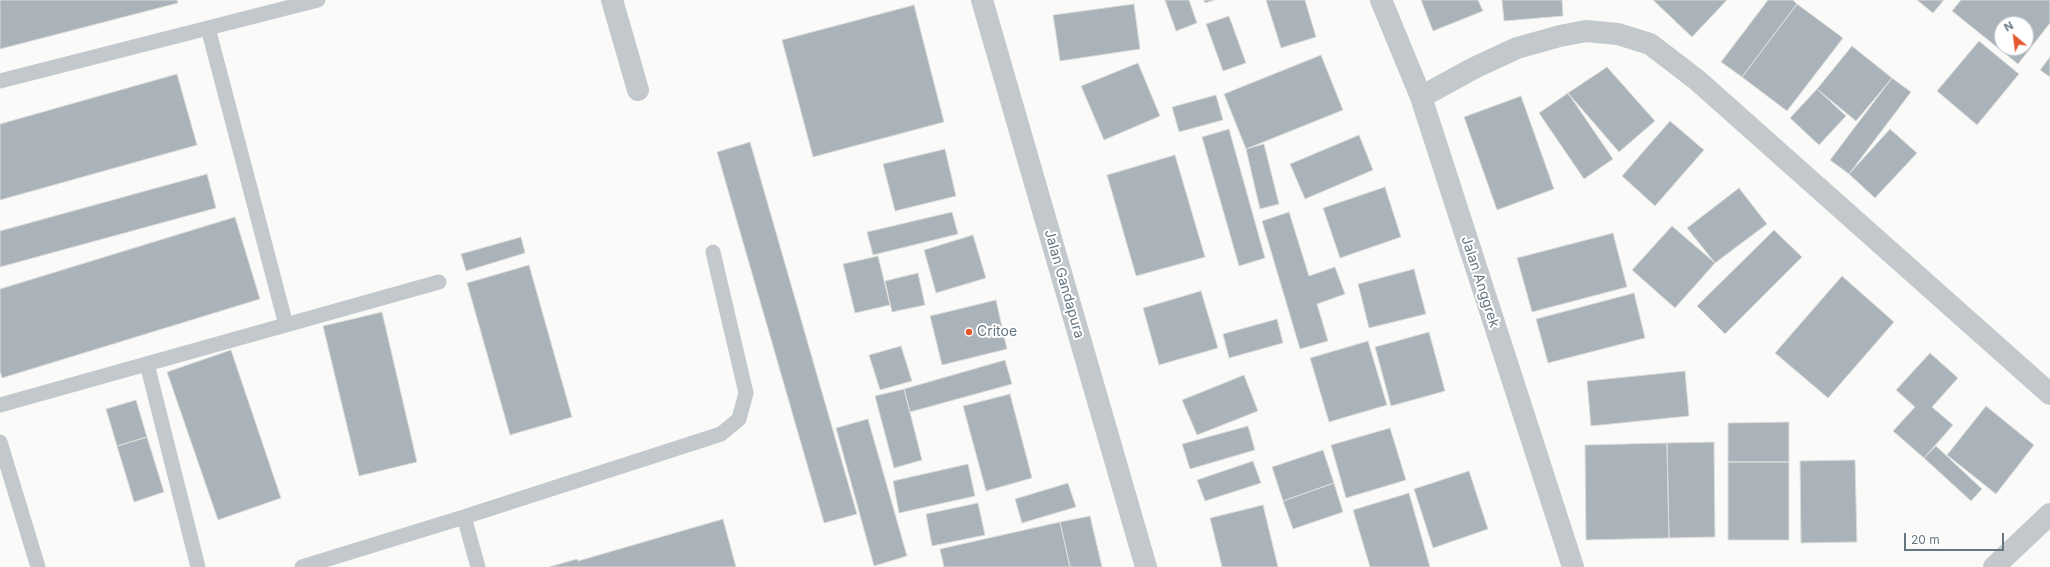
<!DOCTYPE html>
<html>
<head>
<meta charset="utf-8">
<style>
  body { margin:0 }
  #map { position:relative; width:2050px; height:567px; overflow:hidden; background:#fafaf8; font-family:Inter,sans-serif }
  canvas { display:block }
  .north { position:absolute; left:1994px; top:16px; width:40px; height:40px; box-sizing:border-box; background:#fff; border:1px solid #c1c8cd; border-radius:50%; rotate:331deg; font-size:11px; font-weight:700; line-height:16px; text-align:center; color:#657683 }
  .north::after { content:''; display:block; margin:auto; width:14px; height:18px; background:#e4572e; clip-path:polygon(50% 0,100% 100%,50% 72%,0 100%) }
  .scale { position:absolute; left:1904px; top:533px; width:100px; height:18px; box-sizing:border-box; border:2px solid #657683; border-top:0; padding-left:5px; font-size:12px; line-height:14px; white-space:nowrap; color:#657683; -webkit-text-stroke:3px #fff; paint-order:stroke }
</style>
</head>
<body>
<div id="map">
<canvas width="2050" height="567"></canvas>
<div class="north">N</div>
<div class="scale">20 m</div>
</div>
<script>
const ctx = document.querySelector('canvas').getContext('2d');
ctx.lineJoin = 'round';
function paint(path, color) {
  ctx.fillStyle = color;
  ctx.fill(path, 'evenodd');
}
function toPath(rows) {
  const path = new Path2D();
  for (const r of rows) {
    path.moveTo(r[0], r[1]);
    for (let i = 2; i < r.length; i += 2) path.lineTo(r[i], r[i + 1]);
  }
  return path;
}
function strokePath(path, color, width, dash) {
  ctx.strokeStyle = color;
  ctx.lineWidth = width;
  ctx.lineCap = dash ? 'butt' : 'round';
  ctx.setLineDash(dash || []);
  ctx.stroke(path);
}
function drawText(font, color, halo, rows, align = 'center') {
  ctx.font = font + ' Inter,sans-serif';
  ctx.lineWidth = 4;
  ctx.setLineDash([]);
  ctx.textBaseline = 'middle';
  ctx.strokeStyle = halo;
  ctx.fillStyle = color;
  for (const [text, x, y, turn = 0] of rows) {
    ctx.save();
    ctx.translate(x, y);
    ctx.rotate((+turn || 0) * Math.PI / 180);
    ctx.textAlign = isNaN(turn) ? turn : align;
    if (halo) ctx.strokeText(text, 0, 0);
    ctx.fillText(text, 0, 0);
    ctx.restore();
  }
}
const building = toPath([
  [0,0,177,0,178,3,0,49,0,0],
  [1165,0,1189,0,1197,23,1176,31,1165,0],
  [1204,0,1215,0,1205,3,1204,0],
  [1266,0,1305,0,1316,37,1281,48,1266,0],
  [1421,0,1478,0,1483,11,1433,31,1421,0],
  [1502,0,1562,0,1563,16,1504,21,1502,0],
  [1653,0,1727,0,1692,37,1653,0],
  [1768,0,1793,0,1797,4,1742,77,1721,62,1768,0],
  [1917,0,1944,0,1933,13,1917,0],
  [1961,0,2050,0,2050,23,2018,64,1952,11,1961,0],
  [2002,24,2026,24,2026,48,2002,48,2002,24],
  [1134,4,1140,49,1060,61,1053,15,1134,4],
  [1797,4,1843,38,1787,111,1742,77,1797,4],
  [914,5,944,122,813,157,782,40,914,5],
  [1229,16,1246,63,1223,71,1206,24,1229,16],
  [1979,41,2019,74,1977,125,1937,91,1979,41],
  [1852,46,1892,78,1856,121,1817,89,1852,46],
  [1321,55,1343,110,1246,149,1224,94,1321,55],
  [2050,57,2050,77,2040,70,2050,57],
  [1138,63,1160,116,1104,140,1081,86,1138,63],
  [1607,67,1655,121,1619,152,1568,93,1607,67],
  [177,74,197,145,0,200,0,124,177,74],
  [1892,78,1911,92,1849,174,1830,160,1892,78],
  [1817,89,1846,116,1819,145,1790,118,1817,89],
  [1568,93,1613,159,1584,179,1539,113,1568,93],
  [1216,95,1223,120,1179,132,1172,107,1216,95],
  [1521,96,1554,189,1497,210,1464,117,1521,96],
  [1670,121,1704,150,1655,206,1622,176,1670,121],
  [1229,129,1265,258,1239,266,1202,137,1229,129],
  [1890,129,1917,153,1875,198,1849,174,1890,129],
  [1359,135,1373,170,1305,199,1290,164,1359,135],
  [750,142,857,514,824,523,717,152,750,142],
  [1264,144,1279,204,1260,209,1246,149,1264,144],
  [945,149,956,196,895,211,883,164,945,149],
  [1175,155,1205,257,1136,276,1107,175,1175,155],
  [207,174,216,208,0,267,0,231,207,174],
  [1385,187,1401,237,1340,258,1323,208,1385,187],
  [1739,188,1767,224,1715,263,1687,228,1739,188],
  [952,212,958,234,873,255,867,232,952,212],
  [1289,212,1309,276,1335,267,1345,294,1317,304,1328,341,1300,349,1262,221,1289,212],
  [235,217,260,299,2,378,0,371,0,289,235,217],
  [1672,226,1715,263,1675,308,1632,270,1672,226],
  [1774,230,1802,257,1725,334,1697,306,1774,230],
  [1613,233,1627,287,1532,312,1517,258,1613,233],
  [973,235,986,278,936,293,924,250,973,235],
  [521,237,525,253,466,271,461,254,521,237],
  [878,256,890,305,855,313,843,264,878,256],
  [529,265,572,417,510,435,467,283,529,265],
  [1414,269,1426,314,1369,328,1358,284,1414,269],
  [918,273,925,305,892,312,885,281,918,273],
  [1842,276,1894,322,1828,398,1775,353,1842,276],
  [1201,291,1218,348,1159,365,1143,308,1201,291],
  [1634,293,1645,338,1548,363,1536,319,1634,293],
  [996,300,1007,349,942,365,930,316,996,300],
  [382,312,417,462,359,476,323,326,382,312],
  [1277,319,1283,343,1229,358,1223,334,1277,319],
  [1429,332,1445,391,1391,406,1375,347,1429,332],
  [1368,341,1387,405,1329,422,1310,358,1368,341],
  [901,346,912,381,880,390,869,355,901,346],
  [231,350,281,498,218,520,167,372,231,350],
  [1930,353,1958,378,1932,407,1953,425,1924,458,1893,431,1915,407,1896,390,1930,353],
  [1005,360,1012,384,910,412,904,389,1005,360],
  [1685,371,1689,416,1591,426,1587,381,1685,371],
  [1244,375,1258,411,1197,435,1182,400,1244,375],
  [904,389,922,460,894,468,875,396,904,389],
  [1010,394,1032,478,986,491,963,406,1010,394],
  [136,400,147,437,117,446,106,409,136,400],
  [1986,406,2034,445,1996,494,1947,455,1986,406],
  [868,419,907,556,874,566,836,428,868,419],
  [1789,422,1789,462,1728,462,1728,423,1789,422],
  [1248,426,1255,450,1190,469,1182,444,1248,426],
  [1390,428,1406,480,1346,498,1331,445,1390,428],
  [147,437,164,492,134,502,117,446,147,437],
  [1714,442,1715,537,1669,538,1667,443,1714,442],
  [1667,443,1669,538,1586,540,1585,445,1667,443],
  [1936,446,1982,489,1971,501,1924,458,1936,446],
  [1323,450,1334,483,1283,501,1272,467,1323,450],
  [1855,460,1857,542,1801,543,1800,461,1855,460],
  [1253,461,1261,483,1205,501,1197,480,1253,461],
  [1728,462,1789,462,1789,540,1728,540,1728,462],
  [968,464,975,496,899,513,893,481,968,464],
  [1469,471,1488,529,1433,548,1414,489,1469,471],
  [1068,483,1076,507,1022,523,1015,499,1068,483],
  [1334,483,1343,512,1293,529,1283,501,1334,483],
  [1409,493,1430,567,1370,567,1353,510,1409,493],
  [978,503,985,535,932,546,926,514,978,503],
  [1263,505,1278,567,1222,567,1210,518,1263,505],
  [1090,516,1102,567,1070,567,1060,522,1090,516],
  [723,519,736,567,549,567,577,559,578,561,723,519],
  [1060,522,1070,567,944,567,940,549,1060,522]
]);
paint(building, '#aab3b9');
strokePath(building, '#dcdcda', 1);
strokePath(toPath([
  [208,28,286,325],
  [0,81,318,0],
  [147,364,198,567],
  [0,405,439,282],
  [0,442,38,567],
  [464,517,478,567],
  [302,567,464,517,721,434,739,419,746,393,713,252]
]), '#c3c8cc', 15);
strokePath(toPath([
  [612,0,638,90],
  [1381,0,1421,97,1573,567],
  [1421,97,1474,68,1517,48,1560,36,1586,31,1618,34,1650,44,1697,80,2050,394],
  [1994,567,2050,514]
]), '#c3c8cc', 22);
strokePath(toPath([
  [982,0,1146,567]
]), '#c3c8cc', 22);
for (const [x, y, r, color] of [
  [969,332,4,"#e4572e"]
]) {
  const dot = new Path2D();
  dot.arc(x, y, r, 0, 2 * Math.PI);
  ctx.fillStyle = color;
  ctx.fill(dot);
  strokePath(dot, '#fff', 1.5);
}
drawText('14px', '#657683', '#fff', [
  ["Jalan Anggrek",1480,282,72],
  ["Jalan Gandapura",1064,284,74]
]);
drawText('14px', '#657683', '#fff', [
  ["Critoe",977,332]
], 'left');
</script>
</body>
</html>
